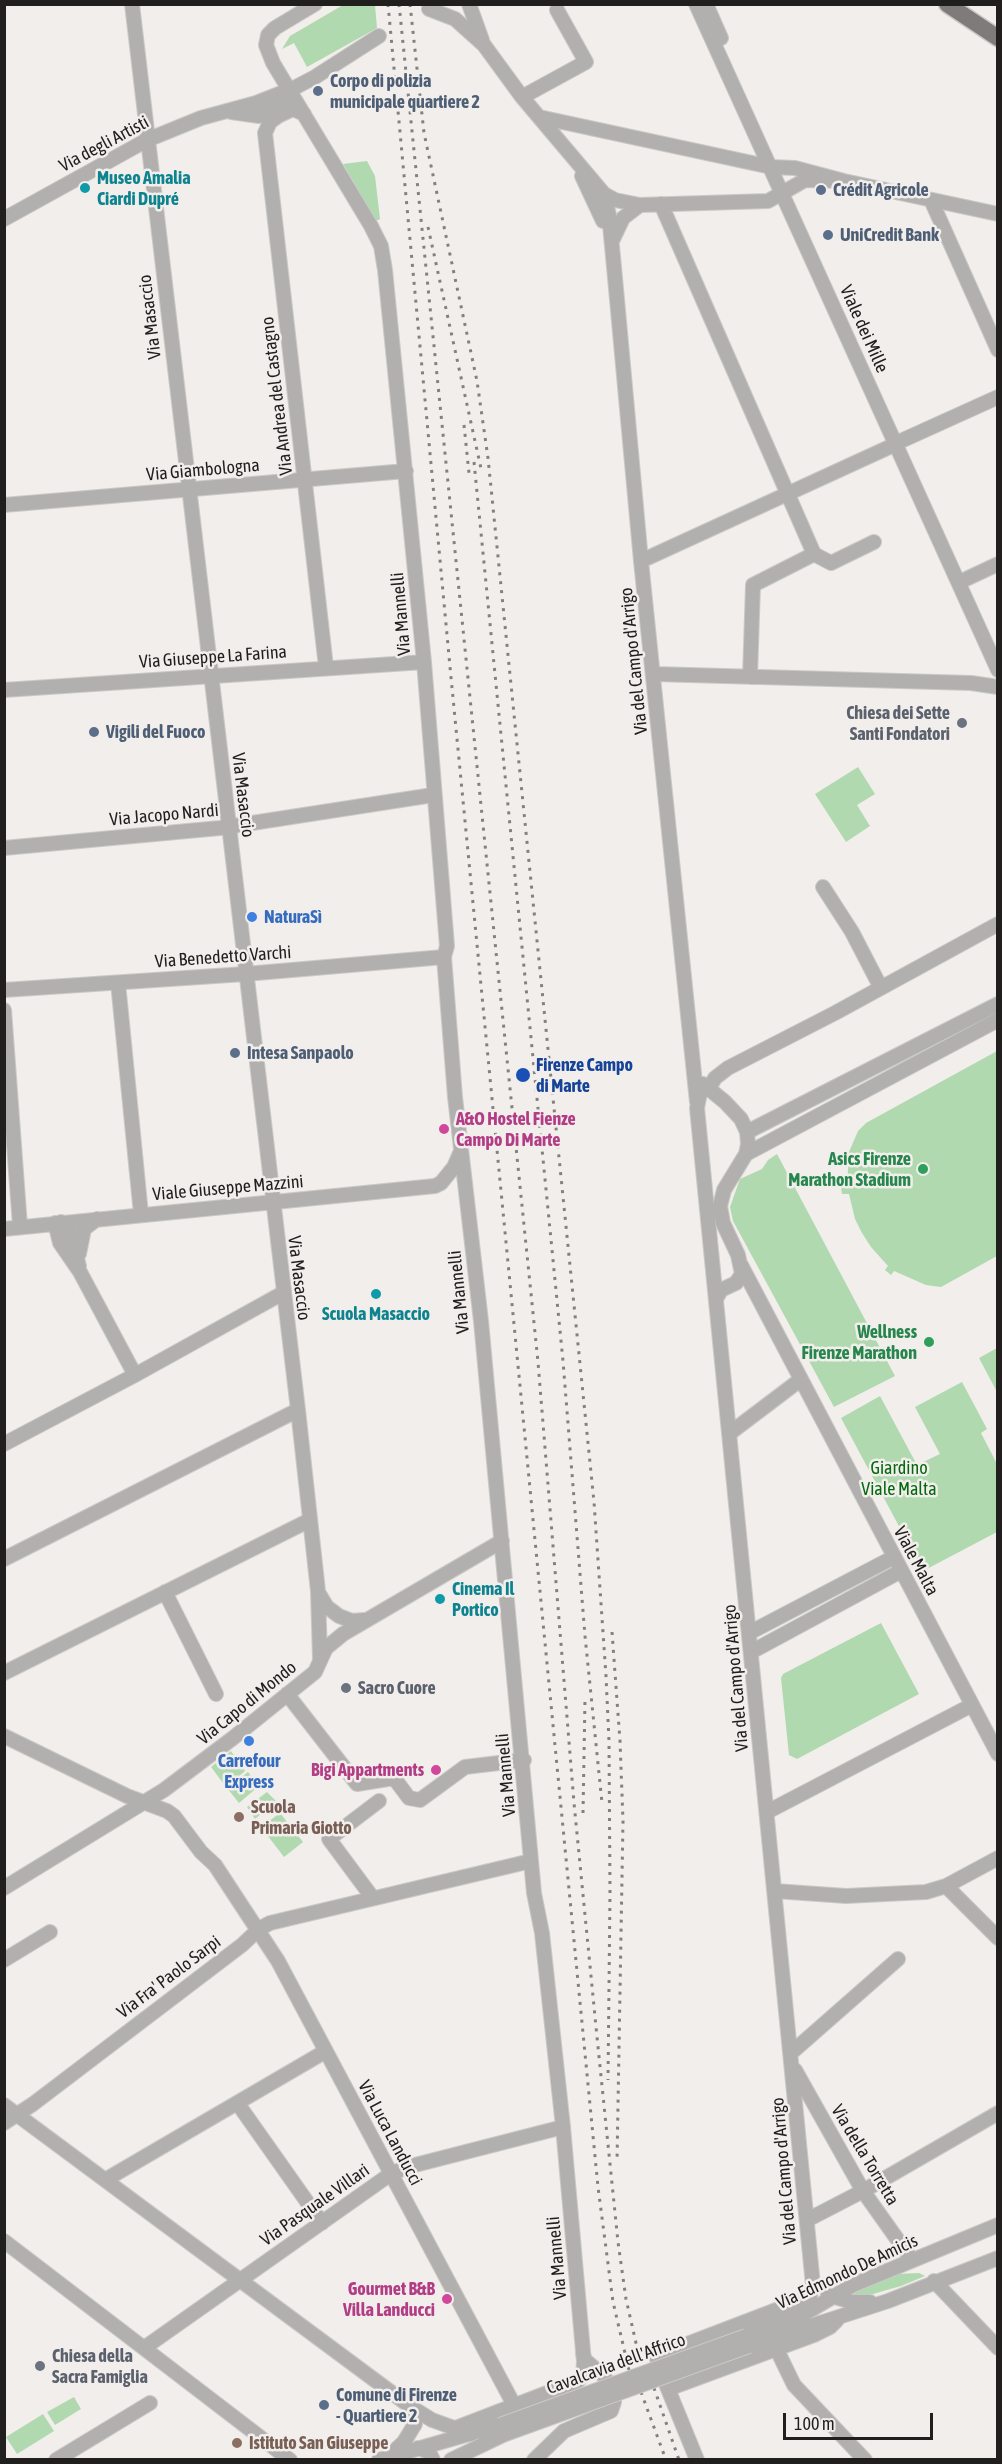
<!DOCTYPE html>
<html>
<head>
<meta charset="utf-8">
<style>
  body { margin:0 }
  #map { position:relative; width:1002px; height:2464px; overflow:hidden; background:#f1eeeb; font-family:"Asap Condensed",sans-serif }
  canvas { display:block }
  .frame { position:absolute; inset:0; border:6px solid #201f1e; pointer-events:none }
  .scale { position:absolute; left:783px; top:2413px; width:150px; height:27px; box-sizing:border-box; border:3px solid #201f1e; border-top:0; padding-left:8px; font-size:18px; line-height:21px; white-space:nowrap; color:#201f1e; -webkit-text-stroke:4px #f1eeeb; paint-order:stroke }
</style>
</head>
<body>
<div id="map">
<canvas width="1002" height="2464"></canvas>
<div class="frame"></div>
<div class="scale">100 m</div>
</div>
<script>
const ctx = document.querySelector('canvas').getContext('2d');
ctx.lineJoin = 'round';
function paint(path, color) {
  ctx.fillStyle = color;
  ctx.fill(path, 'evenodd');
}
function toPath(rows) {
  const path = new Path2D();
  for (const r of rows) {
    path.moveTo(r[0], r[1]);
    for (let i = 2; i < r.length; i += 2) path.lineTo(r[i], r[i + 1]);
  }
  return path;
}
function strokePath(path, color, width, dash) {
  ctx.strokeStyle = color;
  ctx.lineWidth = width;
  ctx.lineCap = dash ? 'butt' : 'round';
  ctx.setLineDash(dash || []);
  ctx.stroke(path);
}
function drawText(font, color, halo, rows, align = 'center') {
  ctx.font = font + ' "Asap Condensed",sans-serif';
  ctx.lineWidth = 5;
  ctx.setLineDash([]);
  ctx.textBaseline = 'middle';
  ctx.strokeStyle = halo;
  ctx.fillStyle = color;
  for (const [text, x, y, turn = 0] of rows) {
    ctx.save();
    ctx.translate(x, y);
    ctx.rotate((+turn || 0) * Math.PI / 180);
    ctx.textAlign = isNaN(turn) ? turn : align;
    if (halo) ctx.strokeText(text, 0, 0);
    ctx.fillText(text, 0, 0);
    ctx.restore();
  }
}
paint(toPath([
  [343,5,375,5,377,28,307,67,294,43,282,49,290,36],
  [367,161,375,176,380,219,376,221,343,164],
  [858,767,875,794,857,805,870,826,846,842,815,794],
  [997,1051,997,1256,941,1287,926,1285,894,1271,891,1275,885,1270,888,1266,871,1247,862,1233,855,1219,849,1194,842,1194,841,1187,847,1186,849,1152,858,1131,866,1123],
  [777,1154,895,1376,834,1407,733,1221,730,1207,740,1179,762,1169,768,1160],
  [997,1348,997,1392,979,1358],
  [962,1382,987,1429,981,1433,997,1464,997,1532,923,1571,841,1418,880,1396,917,1465,940,1454,915,1407],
  [881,1623,919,1694,797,1759,789,1755,781,1678,783,1674],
  [231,1751,245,1771,226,1787,211,1767],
  [248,1772,259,1786,239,1803,227,1788],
  [267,1792,276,1801,255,1819,247,1807],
  [280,1813,303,1842,284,1857,261,1827],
  [919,2273,925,2276,901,2286,873,2294,856,2297,851,2295,872,2282,897,2274],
  [74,2397,81,2409,55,2425,47,2412],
  [43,2414,54,2431,17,2454,6,2437]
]), '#b1d9af');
const minor = toPath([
  [132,4,298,1410,318,1591,320,1659],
  [315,4,275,28,268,35,266,45,273,63,371,226,381,246,385,270,424,662,447,946,444,957,455,1097,481,1321,534,1893,542,1933,563,2127,584,2362,583,2375,578,2381,453,2429],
  [469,4,482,40],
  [696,4,998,670],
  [706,4,721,38],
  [429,9,455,19,484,45,522,97,604,194,615,200,640,205,768,201,805,180,844,181],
  [522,97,586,62,557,10],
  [231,112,259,116,286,102],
  [304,114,293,109,278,116,270,122,265,133,326,667],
  [539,117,771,167,795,168,844,181,998,214],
  [582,176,603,221],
  [604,194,609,215,614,267,641,561,697,1102],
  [931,200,998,350],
  [661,204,814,554,753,585,750,677],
  [4,219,147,140,201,118,256,103,294,88,315,77,379,36],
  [613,239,623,218,640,205],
  [903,440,998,397],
  [4,505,406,471],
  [814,554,831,563,874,542],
  [641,561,896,444],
  [966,579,998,564],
  [654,674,971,683,998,687],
  [4,690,424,662],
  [4,848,220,828,433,795],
  [823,887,852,932,881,988],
  [118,983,141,1214],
  [4,990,245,974,444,957],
  [4,1010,20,1226],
  [703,1084,725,1102,741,1119,747,1132,748,1144,746,1154,724,1190,720,1206,723,1223,738,1255,742,1274,736,1283,721,1290,716,1299],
  [708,1090,704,1090,700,1093,697,1108,813,2285,804,2314],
  [708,1090,715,1078,728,1068,835,1013,998,924],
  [747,1132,998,1004],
  [746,1154,998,1020],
  [61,1222,69,1229,79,1266],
  [55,1223,60,1243,80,1272,135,1375],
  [4,1229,435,1186,441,1183,454,1167,461,1151],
  [79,1254,84,1229,97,1219],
  [741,1265,998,1754],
  [730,1433,800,1380],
  [4,1444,135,1375,283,1293],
  [4,1559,298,1410],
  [165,1592,216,1694],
  [318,1592,327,1607,339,1616,352,1621,364,1620],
  [749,1633,894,1557],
  [751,1652,901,1571],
  [4,1673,310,1520],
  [287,1694,357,1784,394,1778,409,1798,420,1800,465,1767,524,1760],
  [4,1736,127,1796,167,1811,174,1816,201,1852,215,1865,278,1961,514,2405],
  [767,1812,972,1705],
  [946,1886,998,1938],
  [4,1888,164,1790,233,1738,315,1672,326,1648,343,1634,502,1541],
  [775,1891,846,1896,926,1892,946,1886,998,1858],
  [372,1897,329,1839,379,1801],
  [4,1960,50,1932],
  [791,2053,898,1959],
  [795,2070,863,2191,912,2260],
  [238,2104,322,2223],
  [4,2105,411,2407,432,2420,471,2434],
  [4,2123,33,2104,242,1945,259,1929,270,1923,531,1861],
  [105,2180,326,2051],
  [807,2220,863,2191,998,2113],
  [4,2241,290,2460],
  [934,2281,998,2348],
  [828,2295,852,2302,870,2302],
  [746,2336,804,2314,853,2285,998,2225],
  [749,2346,888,2301,998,2258],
  [144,2348,392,2173,411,2166,563,2127],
  [777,2350,794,2385,865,2460],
  [583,2354,585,2360,605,2377],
  [657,2359,661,2354,810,2297],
  [666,2384,697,2460],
  [668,2389,814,2335,830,2327,837,2320],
  [418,2448,429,2452,433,2460],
  [390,2455,404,2442,415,2424,415,2416,411,2407],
  [56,2460,150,2403],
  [379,2460,500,2425],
  [451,2460,503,2435],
  [534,2460,564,2431,611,2411,614,2402]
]);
const major = toPath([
  [947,4,998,38]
]);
strokePath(minor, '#cbc9c6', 16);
strokePath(major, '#cbc9c6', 19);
strokePath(minor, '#b2b0af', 14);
strokePath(major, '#7f7b7b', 16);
strokePath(toPath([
  [388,4,450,667,598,2187,613,2302,629,2370],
  [399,4,538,1362,574,1803,597,2037,618,2242,626,2299,641,2365],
  [410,4,424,133,477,381,488,458,594,1502,606,1676,609,1741,610,1894,608,2080],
  [428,227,482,473],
  [464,425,469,473],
  [474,462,563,1361,585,1636,602,1803],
  [612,1632,620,1741,623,1821,617,2162],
  [583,1813,585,1699],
  [654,2388,679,2460],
  [641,2392,666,2460]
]), '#83817f', 3, [3, 6]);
const minorBridge = toPath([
  [500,2425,746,2336],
  [503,2435,749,2346]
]);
strokePath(minorBridge, '#cbc9c6', 16, []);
strokePath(minorBridge, '#b2b0af', 14);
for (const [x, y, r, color] of [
  [318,91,6,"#5c6f8a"],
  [85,188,6,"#0f9aa8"],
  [821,190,6,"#5c6f8a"],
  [828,235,6,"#5c6f8a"],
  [962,723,6,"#6b7280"],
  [94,732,6,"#5c6f8a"],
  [252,917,6,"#3f7fe0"],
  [235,1053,6,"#5c6f8a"],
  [523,1075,8,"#1a4fb4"],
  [444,1129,6,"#d1479c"],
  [923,1169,6,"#2e9e5b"],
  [376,1294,6,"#0f9aa8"],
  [929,1342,6,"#2e9e5b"],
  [440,1599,6,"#0f9aa8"],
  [346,1688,6,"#6b7280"],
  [249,1741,6,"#3f7fe0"],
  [436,1770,6,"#d1479c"],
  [239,1817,6,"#8d6e63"],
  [447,2299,6,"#d1479c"],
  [40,2366,6,"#6b7280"],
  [324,2405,6,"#5c6f8a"],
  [237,2443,6,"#8d6e63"]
]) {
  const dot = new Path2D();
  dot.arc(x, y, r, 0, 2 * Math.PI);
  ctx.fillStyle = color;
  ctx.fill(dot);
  strokePath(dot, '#f1eeeb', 2);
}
drawText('bold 18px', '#4e5e75', '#f1eeeb', [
  ["Corpo di polizia",330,81],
  ["municipale quartiere 2",330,102],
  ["Crédit Agricole",833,190],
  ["UniCredit Bank",840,235],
  ["Vigili del Fuoco",106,732],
  ["Intesa Sanpaolo",247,1053],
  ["Comune di Firenze",336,2395],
  ["- Quartiere 2",336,2416]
], 'left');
drawText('18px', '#201f1e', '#f1eeeb', [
  ["Via degli Artisti",104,144,-28],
  ["Via Masaccio",150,317,-97],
  ["Viale dei Mille",864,329,66],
  ["Via Andrea del Castagno",277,396,-97],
  ["Via Giambologna",203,470,-5],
  ["Via Mannelli",401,614,-95],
  ["Via Giuseppe La Farina",213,657,-4],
  ["Via del Campo d'Arrigo",634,661,-96],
  ["Via Masaccio",243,795,83],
  ["Via Jacopo Nardi",164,815,-5],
  ["Via Benedetto Varchi",223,957,-4],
  ["Viale Giuseppe Mazzini",228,1188,-5],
  ["Via Masaccio",299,1278,83],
  ["Via Mannelli",459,1292,-96],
  ["Viale Malta",916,1561,62],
  ["Via del Campo d'Arrigo",736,1678,-95],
  ["Via Capo di Mondo",247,1703,-39],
  ["Via Mannelli",506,1775,-95],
  ["Via Fra' Paolo Sarpi",169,1977,-37],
  ["Via Luca Landucci",390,2133,62],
  ["Via della Torretta",865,2155,59],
  ["Via del Campo d'Arrigo",784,2171,-95],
  ["Via Pasquale Villari",315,2205,-35],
  ["Via Mannelli",557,2258,-95],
  ["Via Edmondo De Amicis",847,2272,-25],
  ["Cavalcavia dell'Affrico",616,2364,-20]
]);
drawText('bold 18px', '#0d838f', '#f1eeeb', [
  ["Museo Amalia",97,178],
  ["Ciardi Dupré",97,199],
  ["Scuola Masaccio",376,1314,"center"],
  ["Cinema Il",452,1589],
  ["Portico",452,1610]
], 'left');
drawText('bold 18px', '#5b616d', '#f1eeeb', [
  ["Chiesa dei Sette",950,713,"right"],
  ["Santi Fondatori",950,734,"right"],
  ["Sacro Cuore",358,1688],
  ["Chiesa della",52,2356],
  ["Sacra Famiglia",52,2377]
], 'left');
drawText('bold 18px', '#366cbe', '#f1eeeb', [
  ["NaturaSì",264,917],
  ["Carrefour",249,1761,"center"],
  ["Express",249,1782,"center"]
], 'left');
drawText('bold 18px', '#164399', '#f1eeeb', [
  ["Firenze Campo",536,1065],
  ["di Marte",536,1086]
], 'left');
drawText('bold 18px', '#b23c85', '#f1eeeb', [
  ["A&O Hostel Fienze",456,1119,"left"],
  ["Campo Di Marte",456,1140,"left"],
  ["Bigi Appartments",424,1770],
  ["Gourmet B&B",435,2289],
  ["Villa Landucci",435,2310]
], 'right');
drawText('bold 18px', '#27864d', '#f1eeeb', [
  ["Asics Firenze",911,1159],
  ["Marathon Stadium",911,1180],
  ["Wellness",917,1332],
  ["Firenze Marathon",917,1353]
], 'right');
drawText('18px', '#04690e', '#f1eeeb', [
  ["Giardino",899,1468],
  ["Viale Malta",899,1489]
]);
drawText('bold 18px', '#785e54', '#f1eeeb', [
  ["Scuola",251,1807],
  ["Primaria Giotto",251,1828],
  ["Istituto San Giuseppe",249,2443]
], 'left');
</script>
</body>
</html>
